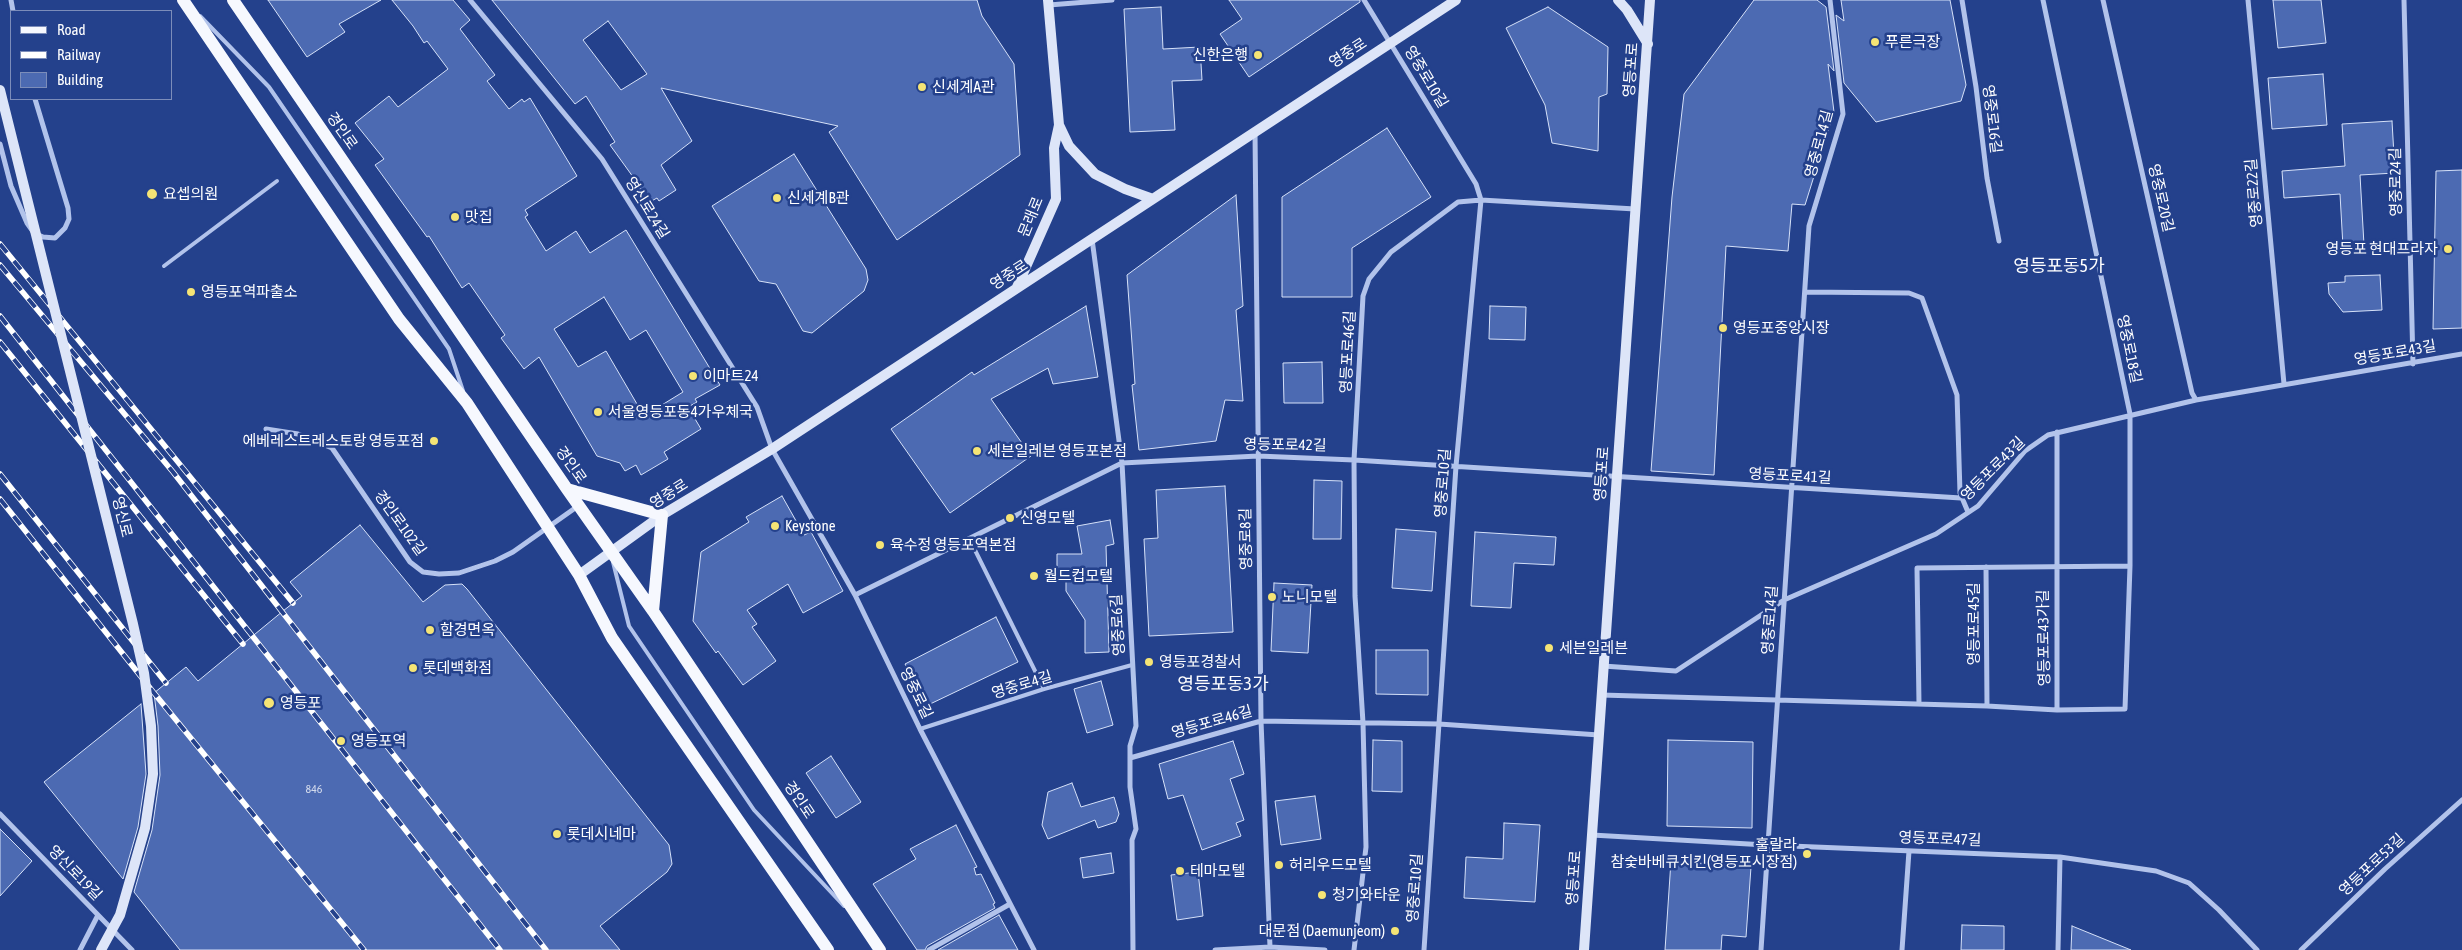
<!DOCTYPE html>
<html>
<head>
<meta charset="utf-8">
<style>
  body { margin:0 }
  #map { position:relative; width:2462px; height:950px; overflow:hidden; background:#24418c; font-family:"Asap Condensed",sans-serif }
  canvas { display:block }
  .legend { position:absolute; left:10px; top:10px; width:162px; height:90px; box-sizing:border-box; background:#24418c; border:1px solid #7c8dba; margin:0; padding:6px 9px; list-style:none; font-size:15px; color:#fff }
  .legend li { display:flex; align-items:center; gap:10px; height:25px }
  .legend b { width:25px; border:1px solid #7c8dba }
</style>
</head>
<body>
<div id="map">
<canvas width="2462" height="950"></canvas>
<ul class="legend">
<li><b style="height:6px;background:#f6f8fe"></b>Road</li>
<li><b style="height:6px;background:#fff"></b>Railway</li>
<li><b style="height:14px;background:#4c6ab2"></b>Building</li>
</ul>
</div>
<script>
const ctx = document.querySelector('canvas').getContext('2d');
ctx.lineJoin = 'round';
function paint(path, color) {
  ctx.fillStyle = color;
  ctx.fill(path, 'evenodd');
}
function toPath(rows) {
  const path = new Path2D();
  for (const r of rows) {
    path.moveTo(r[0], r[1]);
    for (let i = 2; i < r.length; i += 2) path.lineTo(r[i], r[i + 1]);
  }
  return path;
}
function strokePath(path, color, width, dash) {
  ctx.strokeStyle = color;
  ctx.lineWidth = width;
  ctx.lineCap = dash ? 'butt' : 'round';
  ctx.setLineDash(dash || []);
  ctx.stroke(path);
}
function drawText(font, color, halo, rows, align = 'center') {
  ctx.font = font + ' "Asap Condensed","Noto Sans KR",sans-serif';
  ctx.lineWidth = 5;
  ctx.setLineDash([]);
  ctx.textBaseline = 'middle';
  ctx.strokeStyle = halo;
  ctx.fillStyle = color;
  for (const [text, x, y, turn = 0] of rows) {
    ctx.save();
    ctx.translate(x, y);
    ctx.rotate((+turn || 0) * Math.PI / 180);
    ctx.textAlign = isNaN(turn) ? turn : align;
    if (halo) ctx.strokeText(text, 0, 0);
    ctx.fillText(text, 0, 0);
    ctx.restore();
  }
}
const building = toPath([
  [268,0,381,0,339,24,345,32,307,57,268,0],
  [392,0,453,0,470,20,460,29,495,75,487,81,509,109,522,99,524,102,530,98,577,176,525,210,528,215,525,217,546,251,576,231,590,253,626,230,720,385,695,399,697,402,688,407,701,429,664,452,668,459,641,475,636,465,625,471,620,463,597,456,539,357,524,369,501,338,505,335,469,283,462,288,429,236,427,237,375,165,384,159,355,123,389,96,398,107,448,69,427,41,424,43,413,26,392,0],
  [604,297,630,340,646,330,683,392,644,416,606,351,578,367,554,329,604,297],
  [492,0,977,0,982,16,1014,64,1020,155,897,240,829,132,838,126,661,88,692,141,661,165,676,190,659,201,657,198,646,204,637,190,641,188,610,145,615,142,586,96,575,104,492,0],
  [608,21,647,74,621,90,583,40,608,21],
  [1229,0,1360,0,1360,2,1249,77,1220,34,1242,19,1229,0],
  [1754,0,1817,0,1826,7,1834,71,1828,64,1834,112,1805,205,1792,204,1788,251,1726,246,1714,475,1651,471,1672,197,1684,94,1754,0],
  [1841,0,1950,0,1966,85,1961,101,1876,122,1844,83,1836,15,1844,21,1841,0],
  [2273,0,2321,0,2326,43,2278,48,2273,0],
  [1161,7,1163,49,1200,47,1202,80,1172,81,1175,130,1130,132,1124,9,1161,7],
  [1548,7,1608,47,1607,94,1599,97,1598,151,1552,143,1545,105,1506,28,1548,7],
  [2323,74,2327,125,2272,129,2268,78,2323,74],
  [2392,121,2395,173,2360,175,2364,245,2343,247,2340,194,2284,198,2282,171,2345,166,2342,124,2392,121],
  [1387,128,1431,197,1352,248,1352,297,1282,297,1282,197,1387,128],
  [794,154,866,269,868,280,864,291,812,333,803,331,776,284,759,281,712,206,794,154],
  [2462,170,2462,328,2433,329,2436,171,2462,170],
  [1236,195,1243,306,1236,310,1243,401,1225,400,1216,441,1139,450,1132,385,1135,384,1127,275,1236,195],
  [2380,275,2382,310,2343,312,2329,294,2328,283,2345,282,2345,276,2380,275],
  [1086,306,1098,377,1053,384,1048,368,991,399,1031,456,950,513,891,429,972,372,974,375,1086,306],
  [1490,306,1526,307,1525,340,1489,339,1490,306],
  [1322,362,1323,403,1284,403,1283,363,1322,362],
  [1314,480,1342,481,1341,539,1313,539,1314,480],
  [1225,486,1233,632,1149,636,1144,539,1158,538,1156,490,1225,486],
  [782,496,804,535,811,532,843,591,803,613,788,584,747,610,757,624,752,627,776,661,743,685,718,651,716,653,693,621,701,552,749,522,746,517,782,496],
  [1110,520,1114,544,1106,546,1109,652,1085,653,1085,620,1066,591,1066,580,1057,580,1057,554,1082,554,1077,526,1110,520],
  [360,525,423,602,445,585,462,584,467,589,669,845,672,864,667,872,600,926,620,950,180,950,134,892,152,830,160,775,158,726,154,693,186,667,198,681,283,611,302,596,290,582,360,525],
  [1396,529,1436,532,1432,591,1392,588,1396,529],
  [1475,532,1556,537,1554,565,1514,563,1511,608,1471,606,1475,532],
  [1274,583,1312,585,1308,653,1271,651,1274,583],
  [996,617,1018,662,928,705,905,664,996,617],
  [1376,650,1428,650,1428,695,1376,694,1376,650],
  [1101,681,1113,725,1087,733,1074,689,1101,681],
  [141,704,146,774,138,827,123,879,44,782,141,704],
  [1373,740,1402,741,1402,792,1372,791,1373,740],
  [1668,740,1753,742,1752,828,1667,826,1668,740],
  [1233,741,1244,774,1230,779,1244,820,1236,823,1241,836,1202,850,1183,795,1168,799,1159,764,1233,741],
  [831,756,861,802,836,818,806,773,831,756],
  [1072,783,1081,807,1114,797,1119,814,1116,822,1098,828,1095,820,1048,839,1042,825,1048,792,1072,783],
  [1315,796,1321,839,1281,845,1275,801,1315,796],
  [1504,823,1540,825,1535,902,1464,898,1466,857,1503,859,1504,823],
  [956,825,977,867,974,868,976,875,981,874,995,903,993,904,995,908,927,946,925,950,917,950,873,884,916,859,910,849,956,825],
  [0,829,32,861,0,896,0,829],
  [1111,853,1114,873,1083,878,1080,858,1111,853],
  [1671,861,1751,867,1746,937,1722,935,1721,950,1665,950,1671,861],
  [1198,872,1203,916,1177,920,1171,875,1198,872],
  [999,915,1018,950,938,950,999,915],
  [1962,925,2004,926,2004,950,1961,950,1962,925],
  [2072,926,2131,950,2071,950,2072,926]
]);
paint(building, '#4c6ab2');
strokePath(building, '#d6e1f8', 1);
strokePath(toPath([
  [200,16,269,87,449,349,463,391],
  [164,266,277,181],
  [969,538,1044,689],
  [613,562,629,626,754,810,844,906],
  [920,729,1044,689,1132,665]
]), '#b2c3eb', 4);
strokePath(toPath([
  [11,0,13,11],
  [470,0,602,159,757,407,772,449,855,595,920,729,1034,950],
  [1364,0,1476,184,1481,200,1456,466,1424,950],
  [1962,0,1976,87,1987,178,1999,241],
  [2103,0,2192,393,2196,400],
  [2248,0,2284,384],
  [2404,0,2413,364],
  [1049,5,1112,0],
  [1255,132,1261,721,1270,947],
  [0,144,11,186,27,223,34,233,43,237,55,238,65,228,69,219,68,208,35,99],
  [1092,239,1122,463,1136,726,1130,746,1130,787,1136,829,1132,840,1133,950],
  [1805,292,1909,293,1922,298,1957,395,1960,493,1968,512],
  [266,429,298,434,332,448,410,562,423,572,439,574,459,573,495,561,513,552,578,506],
  [1986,567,1987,706],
  [855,595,1122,463,1258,456,1354,460,1961,498],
  [1603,666,1676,671,1784,600,1936,534,1978,506,2025,451,2048,435,2196,400,2462,354],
  [1601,695,1987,706,2057,710,2125,709,2130,566,2130,414,2043,0],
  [1919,704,1917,568,2130,566],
  [2057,710,2057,432],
  [1130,758,1261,721,1439,724,1599,735],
  [0,814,132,950],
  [1592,835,1766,845,2060,857,2156,871,2189,883,2219,910,2257,950],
  [80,950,98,915],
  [929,950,1010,904],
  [1215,950,1270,947,1325,950],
  [1354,950,1366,847,1363,723,1355,596,1354,460,1363,296,1369,279,1391,252,1458,202,1481,200,1635,209],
  [1761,950,1809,226,1843,114,1830,0],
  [1902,950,1909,851],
  [2058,950,2060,857],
  [2301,950,2385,869,2462,800]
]), '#b2c3eb', 5);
strokePath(toPath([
  [1618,0,1627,10,1648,44],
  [1059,125,1069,146,1095,174,1125,189,1153,199],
  [1017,287,1056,199,1054,148,1059,125,1048,0],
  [579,575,662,515,772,449,1456,0],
  [1584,950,1650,0]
]), '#dde5f8', 10);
strokePath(toPath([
  [183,0,399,319,467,403,579,575,612,638,828,950],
  [233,0,567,489,653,611,880,950],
  [567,489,662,515,653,611]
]), '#f6f8fe', 12);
const rail = toPath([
  [0,244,293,603],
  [0,265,173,472,546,950],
  [0,316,500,950],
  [0,342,243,644],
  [0,474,166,683],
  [0,499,154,693,364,950]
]);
strokePath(rail, '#fff', 5.5);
strokePath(rail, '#24418c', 4, [11]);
strokePath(toPath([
  [0,90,133,624,144,673,151,726,153,774,145,828,120,915,101,950]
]), '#dde5f8', 10);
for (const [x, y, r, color] of [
  [1875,42,5,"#f5e475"],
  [1258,55,5,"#f5e475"],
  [922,87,5,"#f5e475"],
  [152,194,6,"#f5e475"],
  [777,198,5,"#f5e475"],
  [455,217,5,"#f5e475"],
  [2448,249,5,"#f5e475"],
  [191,292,5,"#f5e475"],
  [1723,328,5,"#f5e475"],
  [693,376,5,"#f5e475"],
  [598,412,5,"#f5e475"],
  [434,441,5,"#f5e475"],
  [977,451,5,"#f5e475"],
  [1010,518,5,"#f5e475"],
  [775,526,5,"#f5e475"],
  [880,545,5,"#f5e475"],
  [1034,576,5,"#f5e475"],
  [1272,597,5,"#f5e475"],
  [430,630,5,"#f5e475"],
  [1549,648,5,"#f5e475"],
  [1149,662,5,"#f5e475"],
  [413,668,5,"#f5e475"],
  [269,703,6,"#f5e475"],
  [341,741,5,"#f5e475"],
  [557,834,5,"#f5e475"],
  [1807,854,5,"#f5e475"],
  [1279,865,5,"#f5e475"],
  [1180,871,5,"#f5e475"],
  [1322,895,5,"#f5e475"],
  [1395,931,5,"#f5e475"]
]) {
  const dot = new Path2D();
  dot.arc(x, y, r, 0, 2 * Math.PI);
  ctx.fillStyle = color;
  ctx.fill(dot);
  strokePath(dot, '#24418c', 2);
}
drawText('12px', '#d2daec', null, [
  ["846",314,789]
]);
drawText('15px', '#fff', '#24418c', [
  ["푸른극장",1885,42],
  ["신한은행",1248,55,"right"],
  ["신세계A관",932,87],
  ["요셉의원",163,194],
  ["신세계B관",787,198],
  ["맛집",465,217],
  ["영등포 현대프라자",2438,249,"right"],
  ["영등포역파출소",201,292],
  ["영등포중앙시장",1733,328],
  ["이마트24",703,376],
  ["서울영등포동4가우체국",608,412],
  ["에베레스트레스토랑 영등포점",424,441,"right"],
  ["세븐일레븐 영등포본점",987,451],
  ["신영모텔",1020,518],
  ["Keystone",785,526],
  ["육수정 영등포역본점",890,545],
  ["월드컵모텔",1044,576],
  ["노니모텔",1282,597],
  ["함경면옥",440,630],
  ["세븐일레븐",1559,648],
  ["영등포경찰서",1159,662],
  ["롯데백화점",423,668],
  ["영등포",280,703],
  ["영등포역",351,741],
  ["롯데시네마",567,834],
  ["훌랄라",1797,845,"right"],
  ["참숯바베큐치킨(영등포시장점)",1797,862,"right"],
  ["허리우드모텔",1289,865],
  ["테마모텔",1190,871],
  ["청기와타운",1332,895],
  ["대문점 (Daemunjeom)",1385,931,"right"]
], 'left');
drawText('15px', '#fff', '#24418c', [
  ["영중로",1348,53,-33],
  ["영등포로",1631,70,-86],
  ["영중로10길",1426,77,59],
  ["영중로16길",1992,119,83],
  ["경인로",342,131,55],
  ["영중로14길",1819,144,-75],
  ["영중로24길",2396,182,-91],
  ["영중로22길",2254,193,-95],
  ["영중로20길",2161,198,77],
  ["영신로24길",647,208,58],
  ["문래로",1031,217,-68],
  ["영중로",1009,275,-33],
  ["영중로18길",2129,349,78],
  ["영등포로46길",1348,352,-87],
  ["영등포로43길",2395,353,-10],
  ["영등포로42길",1285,445,1],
  ["경인로",571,465,55],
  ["영등포로43길",1993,469,-45],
  ["영등포로",1602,474,-86],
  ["영등포로41길",1790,476,3],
  ["영중로10길",1443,483,-86],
  ["영중로",669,494,-32],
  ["영신로",122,517,76],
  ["경인로102길",400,523,54],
  ["영중로8길",1246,539,-91],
  ["영중로14길",1770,620,-86],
  ["영등포로45길",1974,624,-90],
  ["영중로6길",1118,625,-93],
  ["영등포로43가길",2044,638,-91],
  ["영중로4길",1022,685,-17],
  ["영중로길",916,693,64],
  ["영등포로46길",1212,722,-16],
  ["경인로",799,800,56],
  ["영등포로47길",1940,839,2],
  ["영등포로53길",2372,865,-43],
  ["영신로19길",75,873,46],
  ["영등포로",1574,878,-86],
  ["영중로10길",1415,888,-86]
]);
drawText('18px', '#fff', '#24418c', [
  ["영등포동5가",2059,266],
  ["영등포동3가",1223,684]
]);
</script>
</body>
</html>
